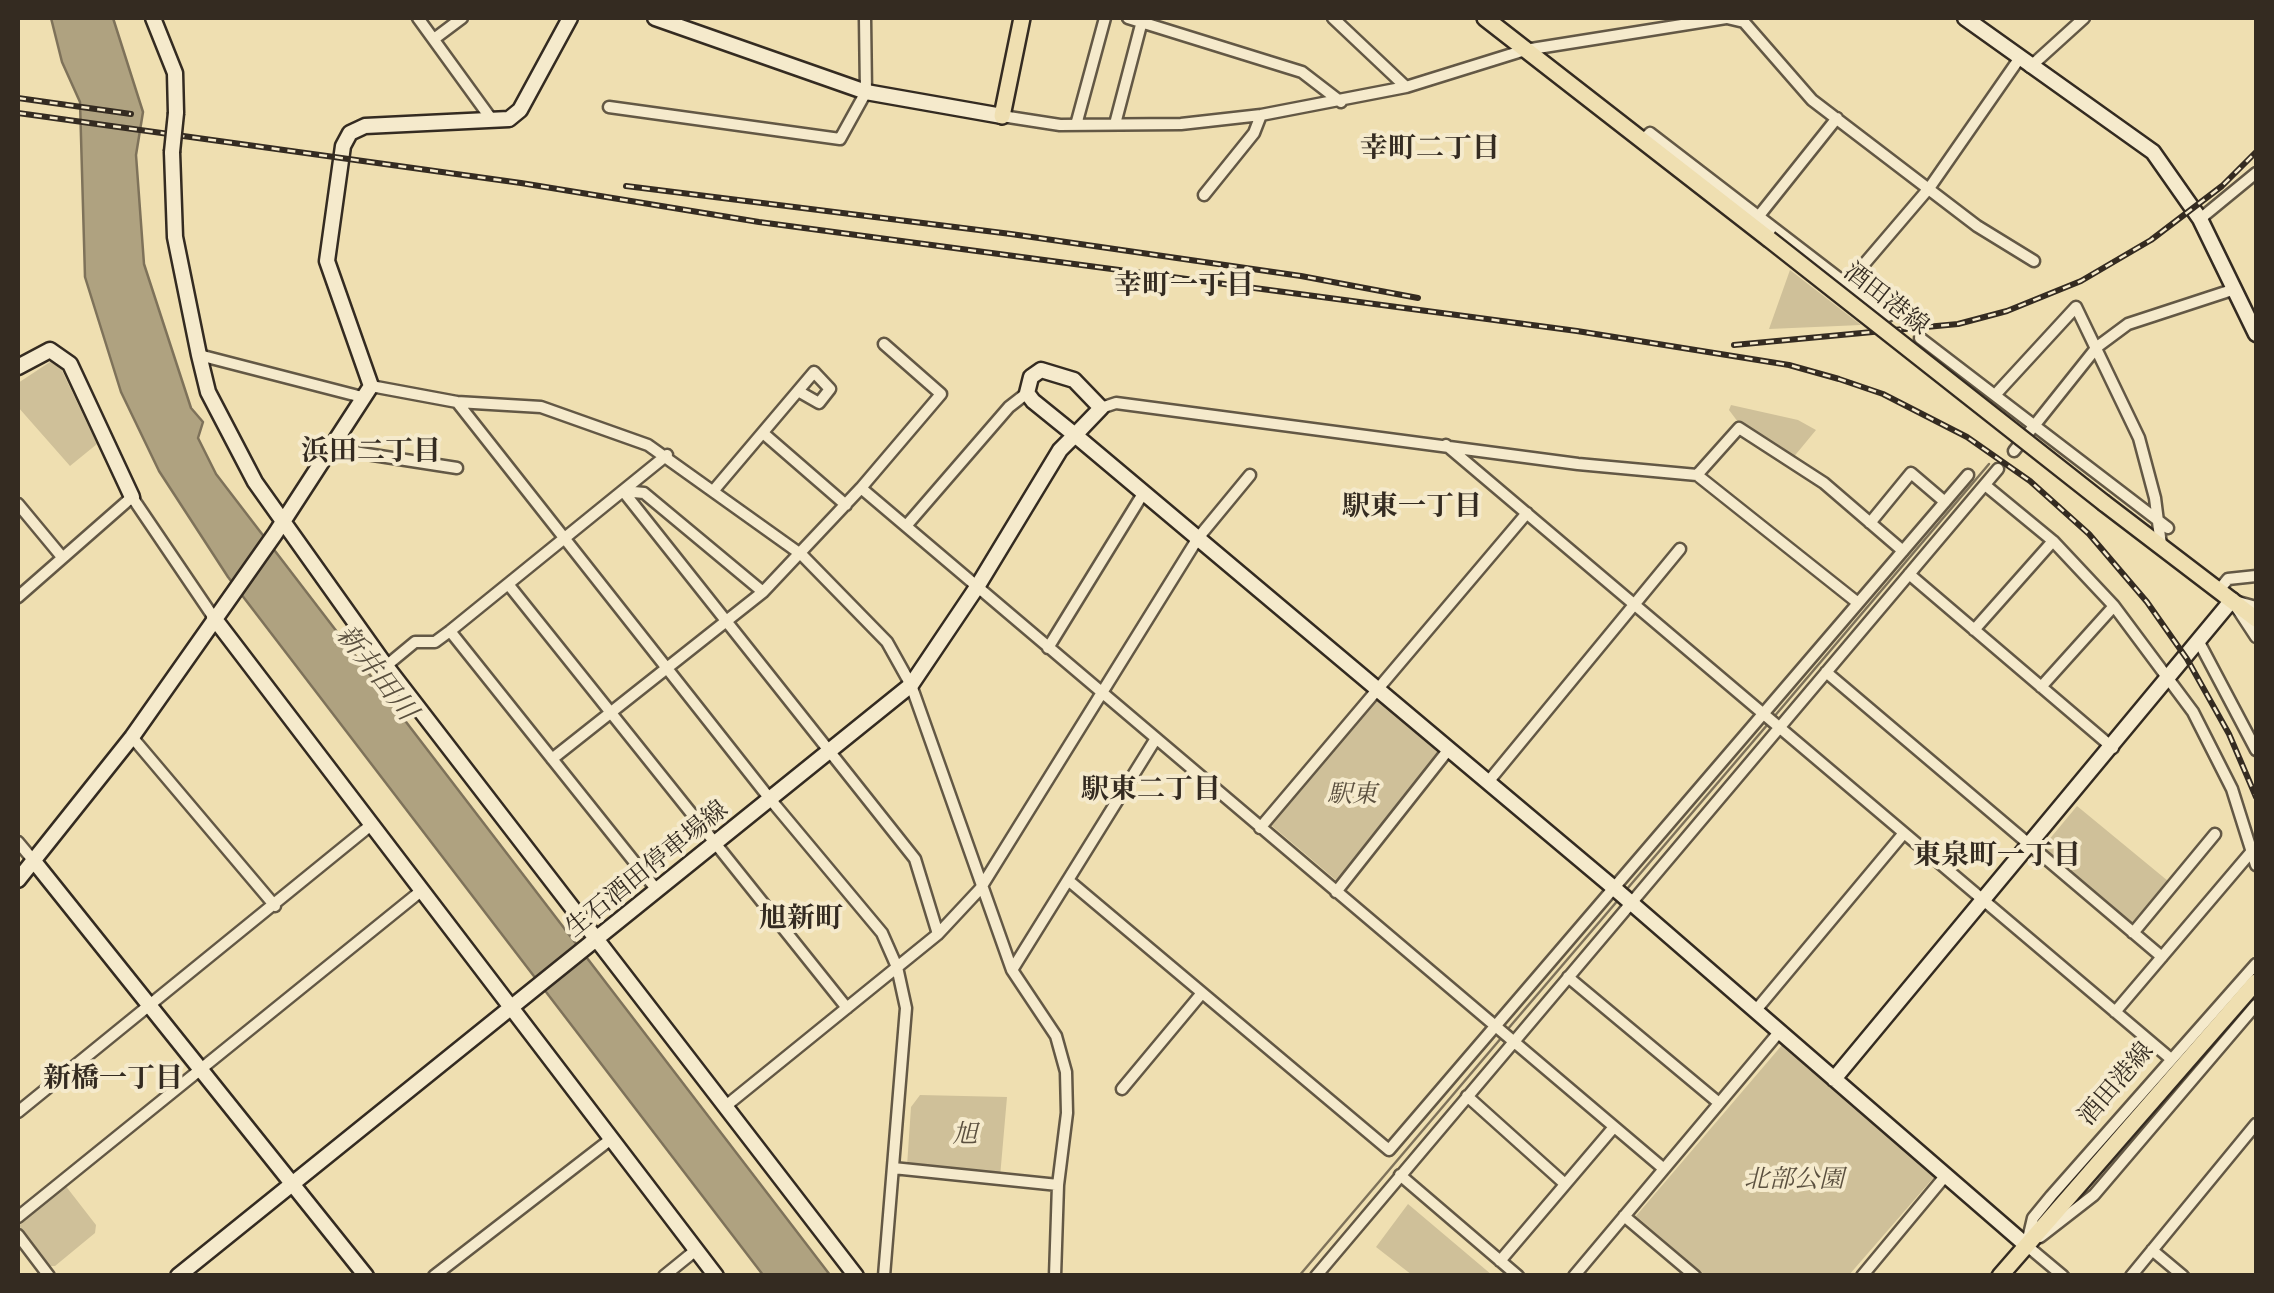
<!DOCTYPE html>
<html>
<head>
<meta charset="utf-8">
<style>
  body { margin:0 }
  #map { position:relative; width:2274px; height:1293px; overflow:hidden; background:#efdfb1; font-family:"Libre Caslon Text",serif }
  canvas { display:block }
  .frame { position:absolute; inset:0; border:20px solid #342b21; pointer-events:none }
</style>
</head>
<body>
<div id="map">
<canvas width="2274" height="1293"></canvas>
<div class="frame"></div>
</div>
<script>
const ctx = document.querySelector('canvas').getContext('2d');
ctx.lineJoin = 'round';
function paint(path, color) {
  ctx.fillStyle = color;
  ctx.fill(path, 'evenodd');
}
function toPath(rows) {
  const path = new Path2D();
  for (const r of rows) {
    path.moveTo(r[0], r[1]);
    for (let i = 2; i < r.length; i += 2) path.lineTo(r[i], r[i + 1]);
  }
  return path;
}
function strokePath(path, color, width, dash) {
  ctx.strokeStyle = color;
  ctx.lineWidth = width;
  ctx.lineCap = dash ? 'butt' : 'round';
  ctx.setLineDash(dash || []);
  ctx.stroke(path);
}
function drawText(font, color, halo, rows, align = 'center') {
  ctx.font = font + ' "Libre Caslon Text","Noto Serif JP",serif';
  ctx.lineWidth = 8;
  ctx.setLineDash([]);
  ctx.textBaseline = 'middle';
  ctx.strokeStyle = halo;
  ctx.fillStyle = color;
  for (const [text, x, y, turn = 0] of rows) {
    ctx.save();
    ctx.translate(x, y);
    ctx.rotate((+turn || 0) * Math.PI / 180);
    ctx.textAlign = isNaN(turn) ? turn : align;
    if (halo) ctx.strokeText(text, 0, 0);
    ctx.fillText(text, 0, 0);
    ctx.restore();
  }
}
paint(toPath([
  [1790,270,1861,325,1769,329],
  [56,358,97,444,70,466,18,407,18,383],
  [1731,405,1798,420,1816,430,1792,459,1738,422,1729,410],
  [1377,699,1441,750,1337,881,1271,825],
  [2077,806,2168,881,2130,925,2043,847],
  [1782,1045,1935,1176,1849,1275,1705,1275,1636,1216],
  [920,1095,1007,1097,1000,1177,907,1166,911,1107],
  [65,1185,96,1225,95,1233,55,1266,48,1266,18,1226,18,1219],
  [1408,1204,1492,1275,1412,1275,1376,1247]
]), '#cfc099');
const water = toPath([
  [51,18,113,18,143,112,136,155,144,264,191,408,203,422,198,438,216,474,830,1275,763,1275,228,577,159,471,121,392,85,277,80,102,62,62,51,18]
]);
paint(water, '#afa280');
strokePath(water, '#7e725a', 2.5);
strokePath(toPath([
  [1773,718,1989,464],
  [1627,889,1768,724],
  [1507,1030,1619,899],
  [1299,1276,1502,1037]
]), '#7e725a', 2.5);
const street = toPath([
  [418,18,492,120],
  [1128,18,1302,72,1341,102],
  [1333,18,1406,87],
  [1727,18,1744,22,1812,100,1977,226,2034,261],
  [434,39,462,18],
  [2030,67,2084,18],
  [609,107,840,139,866,92,865,18],
  [1002,116,1060,125,1181,124,1261,115,1406,87,1525,50,1726,18],
  [1115,124,1142,21],
  [1076,125,1105,18],
  [1642,141,1650,133,1888,316],
  [1204,195,1254,133,1261,115],
  [1758,217,1837,118],
  [2200,219,2256,173],
  [1848,283,1930,187,2019,59],
  [1920,338,2168,528],
  [199,355,362,397],
  [371,386,457,402,541,407,648,445,802,555,887,642,911,685,1012,970,1056,1036,1066,1072,1067,1113,1058,1185,1055,1276],
  [1995,395,2076,307,2139,438,2155,498,2161,545],
  [457,402,770,799,882,933,897,967,906,1008,884,1276],
  [1101,408,1116,403,1578,464,1697,475,1858,603],
  [763,433,846,505],
  [1446,445,2171,1059],
  [328,448,457,468],
  [2014,451,2097,347,2128,324,2235,289],
  [1697,475,1739,428,1824,483,1903,551],
  [861,488,941,394,884,344],
  [714,490,814,372,830,389,819,403,798,391],
  [18,504,62,557],
  [1870,523,1911,473,1945,502],
  [906,526,1009,407,1027,393],
  [1909,574,2113,748],
  [508,584,847,1008],
  [2219,590,2228,579,2256,576],
  [763,592,644,493,623,491,915,859,938,934],
  [18,597,132,497,214,618],
  [2238,602,2256,607],
  [2235,605,2256,637],
  [2114,606,2193,712,2232,789,2256,865],
  [1974,630,2053,541,1985,485],
  [450,631,656,889],
  [2200,644,2256,750],
  [1048,648,1144,492],
  [386,666,415,642,435,642,450,631,667,455],
  [1826,672,2162,957],
  [2041,687,2114,606,2053,541],
  [132,737,275,906],
  [552,759,763,592,861,488,1664,1169],
  [1488,782,1680,549],
  [1260,828,1527,513],
  [18,842,33,860],
  [1068,880,1389,1150,1968,475],
  [1336,892,1449,749],
  [2133,933,2215,834],
  [1012,970,1155,740],
  [1568,977,1719,1103],
  [1756,1010,1904,833],
  [2115,1012,2252,851],
  [1122,1089,1202,993],
  [1467,1096,1565,1184],
  [727,1105,938,934,980,889,1198,538,1250,475],
  [18,1112,371,825],
  [893,1168,1058,1185],
  [1400,1175,1518,1276],
  [1624,1216,1695,1276],
  [18,1217,421,891],
  [18,1235,49,1276],
  [2040,1237,2094,1195,2256,1005],
  [2028,1239,2033,1218,2051,1196,2256,964],
  [2026,1245,2063,1276],
  [2152,1250,2183,1276],
  [1500,1261,1614,1127],
  [434,1276,611,1139],
  [664,1276,696,1250],
  [1316,1276,1998,469],
  [1574,1276,1780,1031],
  [1862,1276,1946,1175],
  [2131,1276,2256,1124]
]);
const secondary = toPath([
  [153,18,175,73,176,113],
  [655,18,866,92,1002,116],
  [1965,18,2153,152,2200,219,2256,334],
  [172,152,175,237,199,355,208,392,255,482,386,666,856,1276],
  [18,367,50,350,70,364,132,497],
  [214,618,716,1276],
  [33,860,366,1276],
  [18,880,132,737,275,534,371,386,327,261,343,146,350,133,365,126,509,119,520,110,570,18],
  [1834,1079,2232,600],
  [178,1276,911,685,977,587,1060,450,1075,435,1101,408,1074,380,1041,370,1031,377,1027,393,1033,401,1075,435,1614,888,2026,1245]
]);
const primary = toPath([
  [1485,18,1769,239],
  [1002,116,1022,18],
  [2104,503,2256,619],
  [2000,1276,2256,982]
]);
strokePath(street, '#635845', 15);
strokePath(secondary, '#342b21', 19);
strokePath(primary, '#342b21', 20);
strokePath(street, '#f5eacc', 10);
strokePath(secondary, '#f5eacc', 14);
strokePath(primary, '#efdfb1', 15);
const rail = toPath([
  [18,98,131,114],
  [18,113,521,183,759,222,1577,331,1789,365,1839,379,1883,394,1967,437,2030,481,2089,534,2147,602,2187,659,2229,734,2256,797],
  [626,186,1011,234,1301,276,1418,298],
  [1734,345,1958,324,2007,311,2081,281,2151,240,2222,186,2256,152]
]);
strokePath(rail, '#342b21', 6);
strokePath(rail, '#f5eacc', 2.5, [8]);
const secondaryBridge = toPath([
  [172,152,176,113]
]);
const primaryBridge = toPath([
  [1769,239,2104,503]
]);
strokePath(secondaryBridge, '#342b21', 19, []);
strokePath(primaryBridge, '#342b21', 20, []);
strokePath(secondaryBridge, '#f5eacc', 14);
strokePath(primaryBridge, '#efdfb1', 15);
drawText('25px', '#342b21', '#f5eacc', [
  ["酒田港線",1886,299,38],
  ["生石酒田停車場線",647,869,-39],
  ["酒田港線",2116,1084,-49]
]);
drawText('italic 25px', '#5b503f', '#f5eacc', [
  ["駅東",1352,795],
  ["旭",965,1135],
  ["北部公園",1794,1180]
]);
drawText('bold 28px', '#342b21', '#f5eacc', [
  ["幸町二丁目",1430,149],
  ["幸町一丁目",1184,286],
  ["浜田二丁目",371,452],
  ["駅東一丁目",1412,507],
  ["駅東二丁目",1151,790],
  ["東泉町一丁目",1997,856],
  ["旭新町",801,919],
  ["新橋一丁目",113,1079]
]);
drawText('italic 28px', '#594f3e', '#f5eacc', [
  ["新井田川",376,673,52]
]);
</script>
</body>
</html>
